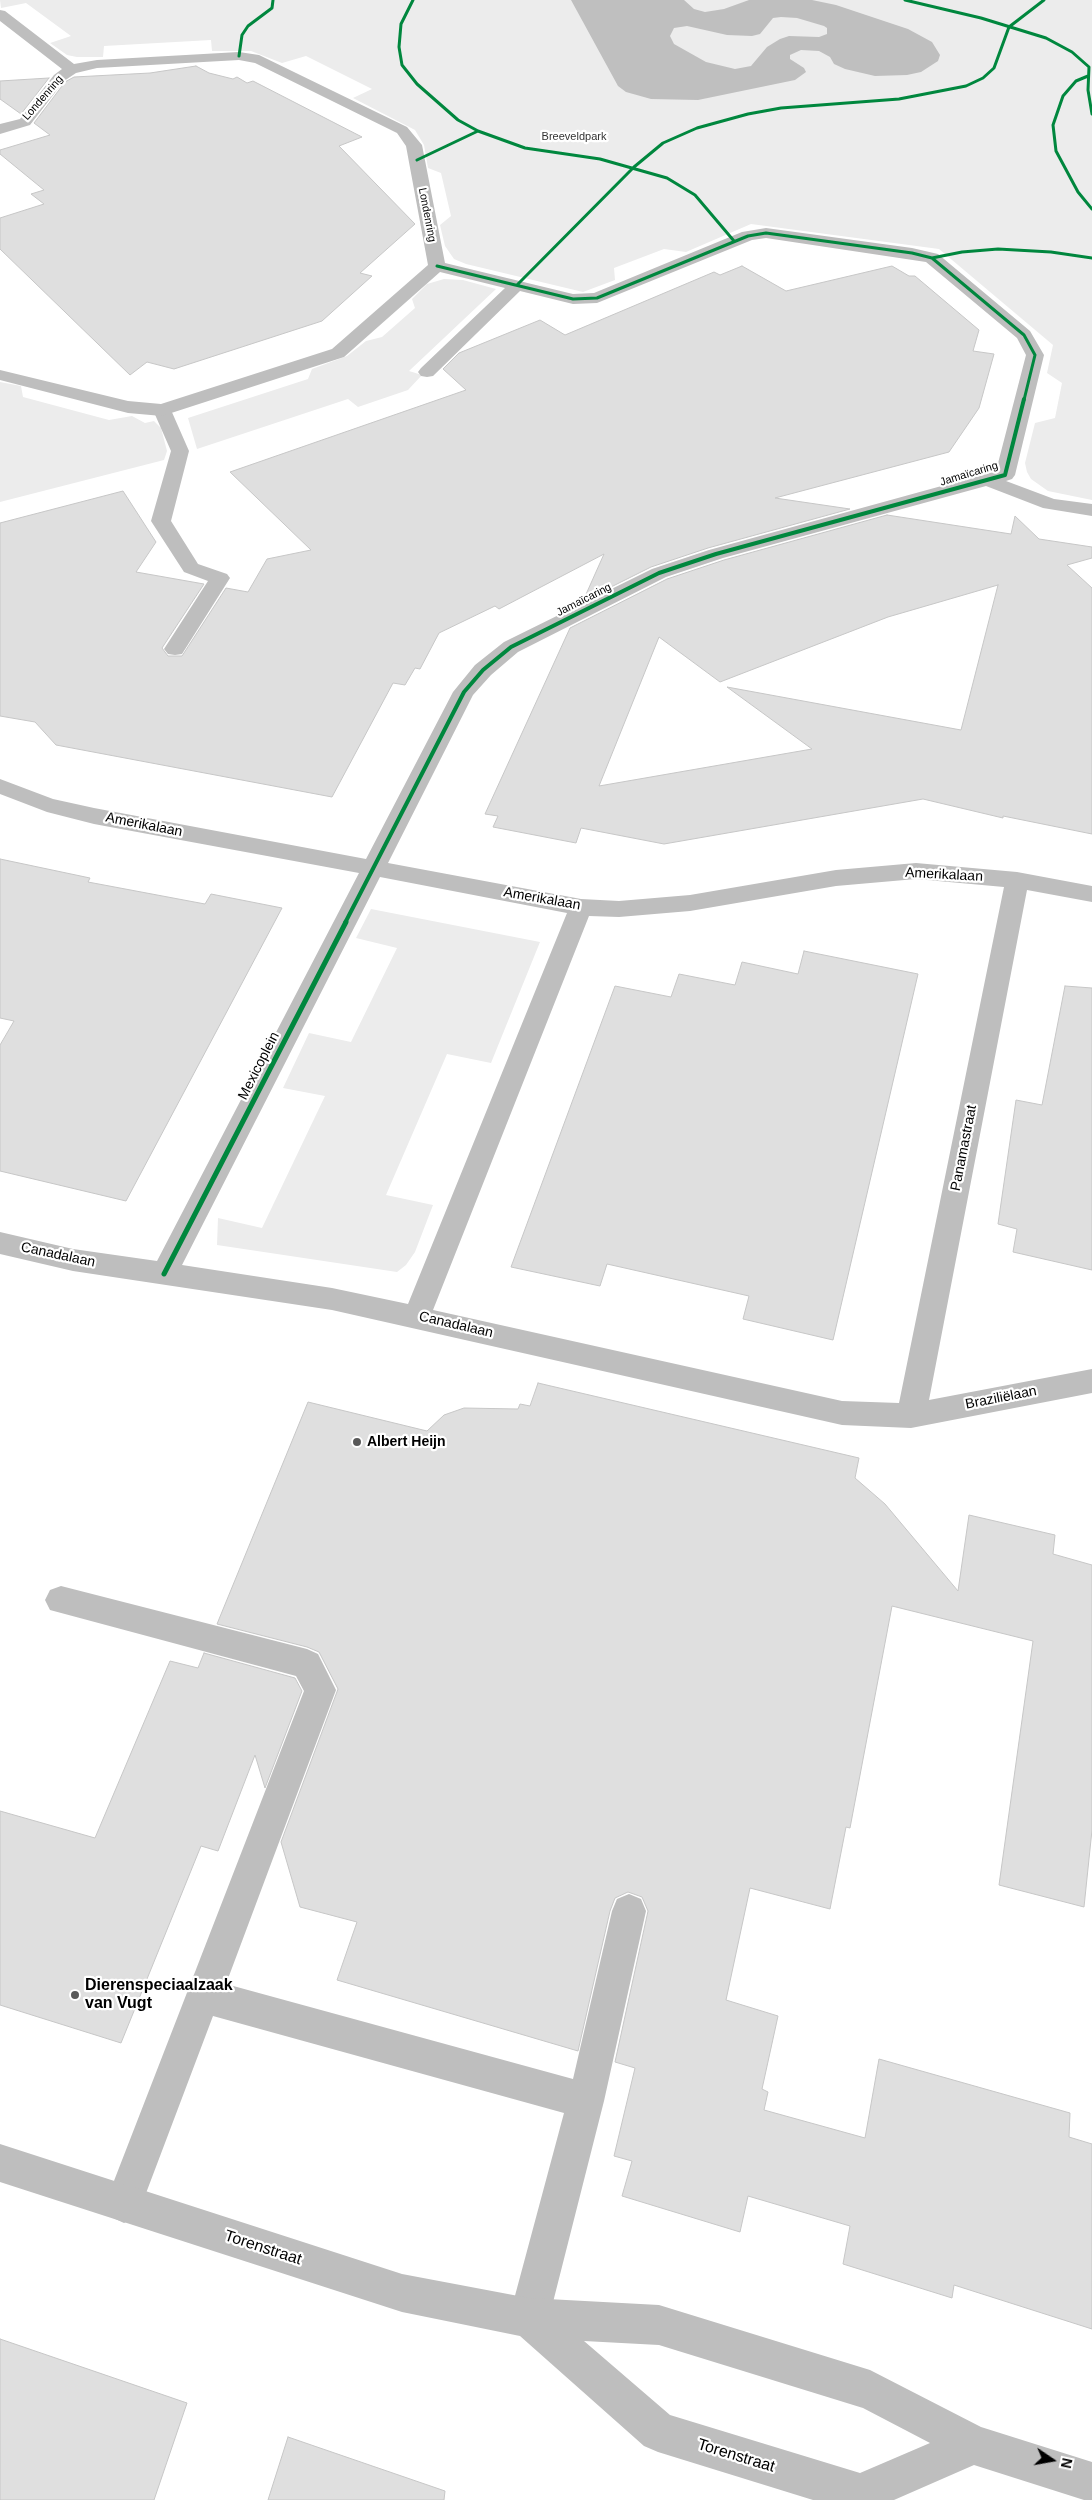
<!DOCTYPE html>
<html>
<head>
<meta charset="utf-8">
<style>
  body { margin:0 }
  #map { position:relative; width:1092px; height:2500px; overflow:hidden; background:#fff; font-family:Helvetica,sans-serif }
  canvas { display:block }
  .north { position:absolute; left:1027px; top:2435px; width:50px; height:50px; -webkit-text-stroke:4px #fff; paint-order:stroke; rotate:102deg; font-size:14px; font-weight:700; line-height:20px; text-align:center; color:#000 }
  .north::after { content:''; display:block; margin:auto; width:18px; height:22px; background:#000; clip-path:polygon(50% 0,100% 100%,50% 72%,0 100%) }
</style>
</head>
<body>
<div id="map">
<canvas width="1092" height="2500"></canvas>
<div class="north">N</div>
</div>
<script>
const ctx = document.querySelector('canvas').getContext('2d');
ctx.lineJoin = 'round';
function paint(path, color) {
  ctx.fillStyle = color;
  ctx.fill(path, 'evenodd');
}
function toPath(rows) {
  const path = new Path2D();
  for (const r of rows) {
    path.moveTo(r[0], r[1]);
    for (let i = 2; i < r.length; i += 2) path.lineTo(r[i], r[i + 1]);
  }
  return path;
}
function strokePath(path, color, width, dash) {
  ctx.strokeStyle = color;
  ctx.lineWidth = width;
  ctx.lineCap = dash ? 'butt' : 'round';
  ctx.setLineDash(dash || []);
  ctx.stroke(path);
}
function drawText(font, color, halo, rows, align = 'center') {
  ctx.font = font + ' Helvetica,sans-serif';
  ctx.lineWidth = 4.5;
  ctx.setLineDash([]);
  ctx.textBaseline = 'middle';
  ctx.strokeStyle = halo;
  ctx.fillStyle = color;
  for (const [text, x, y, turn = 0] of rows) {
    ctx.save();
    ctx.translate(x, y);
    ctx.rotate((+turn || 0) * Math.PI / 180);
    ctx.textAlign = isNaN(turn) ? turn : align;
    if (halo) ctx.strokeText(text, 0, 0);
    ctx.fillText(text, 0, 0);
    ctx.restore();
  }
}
paint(toPath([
  [0,0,1092,0,1092,500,1048,491,1031,479,1027,472,1025,463,1035,423,1055,418,1062,383,1047,373,1053,345,939,249,751,224,686,252,664,249,614,268,615,280,583,292,466,264,454,259,445,246,440,225,451,216,441,173,428,168,424,145,415,130,353,98,372,89,306,56,282,63,251,51,212,51,211,40,104,46,103,57,77,57,67,55,50,43,71,36,26,3,1,8],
  [444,279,463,280,496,289,409,371,422,375,408,390,358,407,348,399,197,449,188,418,308,379,312,369,347,356,366,341,382,337,415,308,412,299,427,284],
  [0,382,21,386,23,397,109,420,132,416,145,423,154,421,161,428,167,451,164,460,0,502],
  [371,909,540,942,491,1063,447,1054,386,1195,433,1205,415,1252,406,1265,397,1272,217,1245,218,1218,262,1228,325,1096,283,1088,309,1033,351,1042,397,948,356,938]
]), '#ececec');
paint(toPath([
  [571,0,684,0,694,9,705,12,724,9,749,0,812,0,836,5,908,29,932,42,940,55,938,61,921,72,907,75,875,76,845,69,834,64,830,57,819,51,801,50,790,55,790,59,804,68,806,72,795,80,698,100,651,99,626,92,618,86],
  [781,17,797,18,824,26,827,28,827,34,819,37,789,36,780,39,767,47,751,66,735,69,706,62,674,44,670,36,674,28,687,26,727,35,752,36,760,34,773,18]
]), '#bfbfbf');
const building = toPath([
  [196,66,209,73,233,79,237,77,247,83,253,81,362,137,339,146,415,224,360,273,372,276,322,321,174,369,147,362,130,375,0,249,0,218,44,204,31,194,44,190,0,154,0,150,50,135,34,123,65,82,74,77,150,73,196,66],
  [49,78,21,114,0,99,0,81,49,78],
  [742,266,786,291,892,266,909,276,915,276,979,330,973,351,994,354,979,408,949,452,775,498,850,509,708,548,651,567,583,601,604,554,499,609,495,606,439,633,420,669,415,668,405,685,393,683,332,797,56,745,35,722,0,716,0,523,123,491,156,542,136,572,204,584,162,648,168,656,182,656,226,588,248,592,267,559,311,550,230,472,466,390,443,369,459,353,540,320,565,335,714,272,720,275,742,266],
  [887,515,1011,534,1015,516,1039,539,1092,547,1092,558,1067,565,1092,588,1092,834,1003,816,1003,818,923,799,664,844,581,828,576,843,493,827,498,816,485,814,570,628,667,579,724,560,887,515],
  [998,585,961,730,727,687,812,749,599,786,659,637,720,682,888,617,998,585],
  [0,859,90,878,88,882,205,904,211,894,282,908,126,1201,0,1171,0,1045,14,1021,0,1018,0,859],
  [804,951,918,974,833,1340,743,1319,749,1296,607,1264,600,1286,511,1267,615,986,671,997,679,974,735,985,742,962,798,974,804,951],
  [1065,986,1092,988,1092,1270,1013,1252,1017,1229,998,1224,1016,1100,1042,1105,1065,986],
  [538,1383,859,1458,855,1478,885,1504,958,1591,969,1515,1055,1535,1053,1554,1092,1565,1092,1830,1084,1907,999,1885,1033,1641,892,1606,850,1828,846,1827,830,1909,750,1888,726,2000,778,2016,762,2089,768,2092,764,2110,865,2138,879,2059,1070,2113,1069,2137,1092,2144,1092,2329,954,2285,952,2298,843,2264,850,2226,748,2196,740,2232,622,2196,632,2161,614,2156,635,2068,615,2062,648,1911,642,1897,628,1892,615,1898,610,1911,578,2051,337,1980,357,1922,300,1907,281,1842,338,1689,319,1652,307,1647,217,1624,308,1402,427,1431,444,1415,464,1408,518,1409,520,1404,530,1406,538,1383],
  [204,1653,295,1678,302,1691,265,1788,255,1755,218,1851,201,1846,121,2043,0,2005,0,1811,95,1838,170,1661,198,1668,204,1653],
  [0,2339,187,2403,154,2500,0,2500,0,2339],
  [288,2437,445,2491,444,2500,268,2500,288,2437]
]);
paint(building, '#dfdfdf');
strokePath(building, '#c7c7c7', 1);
paint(toPath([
  [162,404,169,406,171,410,189,451,171,521,198,564,227,574,230,578,182,654,175,655,168,654,164,649,208,581,184,572,151,521,171,451,153,410,155,406,162,404],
  [61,1586,307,1649,318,1654,336,1690,226,1984,573,2079,612,1911,617,1899,629,1894,641,1899,646,1911,604,2101,549,2318,543,2332,529,2338,515,2332,509,2318,564,2113,213,2016,137,2217,124,2223,111,2217,105,2204,304,1691,296,1676,50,1610,45,1600,50,1590,61,1586]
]), '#bebebe');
paint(toPath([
  [0,10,5,11,74,64,97,60,239,52,259,55,407,127,422,145,445,263,573,294,594,293,742,232,766,228,912,248,938,254,1030,331,1044,355,1015,475,1012,479,1006,481,1054,499,1092,504,1092,516,1043,508,986,486,723,558,666,577,518,652,491,675,473,695,388,863,581,899,619,901,690,895,836,870,916,863,1017,872,1092,886,1092,902,1027,890,929,1400,1092,1369,1092,1393,911,1428,842,1425,332,1310,73,1271,0,1254,0,1232,73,1249,157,1261,359,873,94,824,47,812,0,794,0,779,53,799,94,808,366,859,453,692,475,665,504,642,652,569,709,550,996,471,1026,355,1017,338,926,262,766,238,752,240,597,303,573,304,520,291,433,376,427,377,421,376,418,372,421,368,505,288,440,272,344,357,162,416,128,413,0,380,0,370,128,401,161,404,332,349,428,265,406,146,397,133,255,63,239,60,97,68,76,73,64,81,30,125,0,134,0,124,20,119,54,75,62,69,0,21,0,10],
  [380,877,567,913,408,1304,332,1288,182,1265,380,877],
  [916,879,1004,887,899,1403,842,1401,433,1310,589,916,619,917,690,911,836,886,916,879]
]), '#bebebe');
paint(toPath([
  [0,2144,402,2274,529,2298,659,2305,870,2370,981,2427,1092,2462,1092,2500,1084,2500,974,2465,894,2500,813,2500,658,2452,644,2446,520,2336,402,2312,0,2182,0,2144],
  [584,2341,659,2345,863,2408,930,2443,860,2473,670,2415,584,2341]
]), '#bebebe');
strokePath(toPath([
  [413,0,401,24,399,47,402,65,417,84,458,120,478,131,525,148,600,159,667,178,695,195,734,241],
  [905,0,981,18,1046,38,1072,52,1089,67,1088,90,1092,114],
  [239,56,242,35,248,26,272,8,273,0],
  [1088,76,1076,81,1063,96,1053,125,1056,151,1078,192,1092,209],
  [417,160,478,131],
  [932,258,962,252,998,249,1051,252,1092,258],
  [437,266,573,299,597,298,748,236,766,233,912,253,932,258,1024,335,1035,355,1024,400],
  [517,285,634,167,663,143,697,128,748,114,781,108,899,99,966,86,983,78,994,68,1009,27,1044,0]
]), '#00873e', 3);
strokePath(toPath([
  [345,923,464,692,483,670,511,647,659,573,716,554,1005,475,1024,399]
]), '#00873e', 4);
strokePath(toPath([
  [164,1274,346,922]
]), '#00873e', 5);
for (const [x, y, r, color] of [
  [357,1442,5,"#595959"],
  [75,1995,5,"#595959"]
]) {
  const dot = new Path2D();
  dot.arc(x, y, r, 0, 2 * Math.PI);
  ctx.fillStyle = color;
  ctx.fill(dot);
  strokePath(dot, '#fff', 2);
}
drawText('11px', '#000', '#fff', [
  ["Londenring",43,98,-49],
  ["Londenring",427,215,79],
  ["Jamaïcaring",969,474,-17],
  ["Jamaïcaring",584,600,-27]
]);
drawText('11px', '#333', '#fff', [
  ["Breeveldpark",574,137]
]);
drawText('14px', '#000', '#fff', [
  ["Amerikalaan",144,825,11],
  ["Amerikalaan",944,875,3],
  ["Amerikalaan",542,899,10],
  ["Mexicoplein",259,1066,-63],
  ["Panamastraat",964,1148,-79],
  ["Canadalaan",58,1255,12],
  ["Canadalaan",456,1325,13],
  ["Braziliëlaan",1001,1398,-11]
]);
drawText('bold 14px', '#000', '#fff', [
  ["Albert Heijn",367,1442]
], 'left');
drawText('bold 16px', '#000', '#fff', [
  ["Dierenspeciaalzaak",85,1986],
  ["van Vugt",85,2004]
], 'left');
drawText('16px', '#000', '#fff', [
  ["Torenstraat",263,2248,18],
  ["Torenstraat",736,2456,17]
]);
</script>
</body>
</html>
